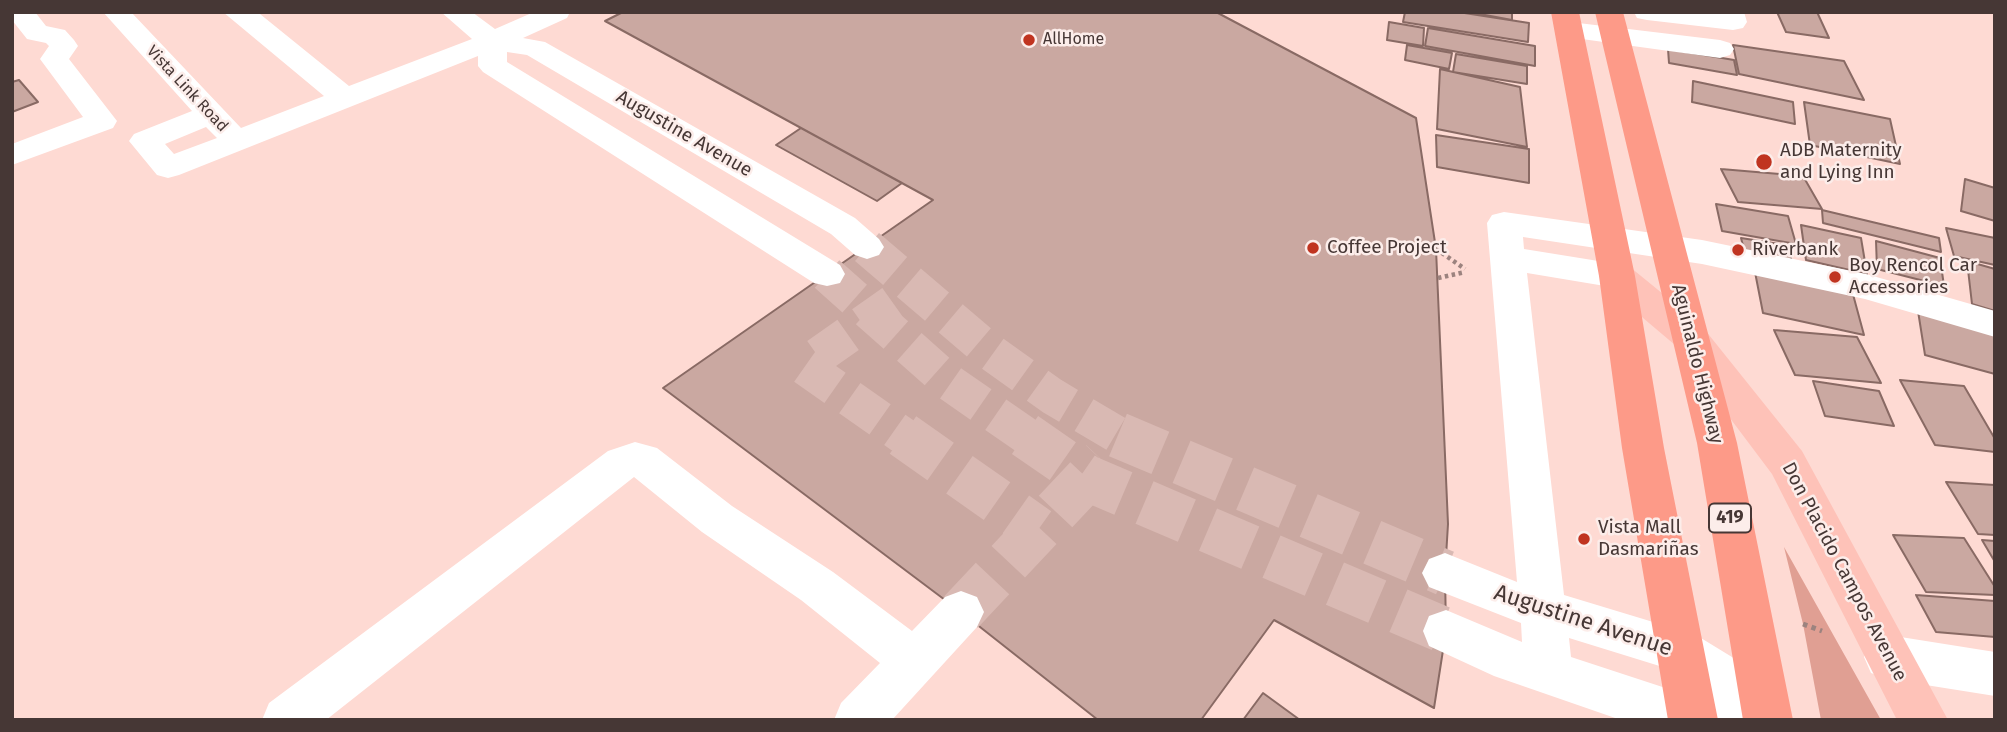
<!DOCTYPE html>
<html>
<head>
<meta charset="utf-8">
<style>
  body { margin:0 }
  #map { position:relative; width:2007px; height:732px; overflow:hidden; background:#fedad3; font-family:"Fira Sans",sans-serif }
  canvas { display:block }
  .frame { position:absolute; inset:0; border:14px solid #463735; pointer-events:none }
</style>
</head>
<body>
<div id="map">
<canvas width="2007" height="732"></canvas>
<div class="frame"></div>
</div>
<script>
const ctx = document.querySelector('canvas').getContext('2d');
ctx.lineJoin = 'round';
function paint(path, color) {
  ctx.fillStyle = color;
  ctx.fill(path, 'evenodd');
}
function toPath(rows) {
  const path = new Path2D();
  for (const r of rows) {
    path.moveTo(r[0], r[1]);
    for (let i = 2; i < r.length; i += 2) path.lineTo(r[i], r[i + 1]);
  }
  return path;
}
function strokePath(path, color, width, dash) {
  ctx.strokeStyle = color;
  ctx.lineWidth = width;
  ctx.lineCap = dash ? 'butt' : 'round';
  ctx.setLineDash(dash || []);
  ctx.stroke(path);
}
function drawText(font, color, halo, rows, align = 'center') {
  ctx.font = font + ' "Fira Sans",sans-serif';
  ctx.lineWidth = 5;
  ctx.setLineDash([]);
  ctx.textBaseline = 'middle';
  ctx.strokeStyle = halo;
  ctx.fillStyle = color;
  for (const [text, x, y, turn = 0] of rows) {
    ctx.save();
    ctx.translate(x, y);
    ctx.rotate((+turn || 0) * Math.PI / 180);
    ctx.textAlign = isNaN(turn) ? turn : align;
    if (halo) ctx.strokeText(text, 0, 0);
    ctx.fillText(text, 0, 0);
    ctx.restore();
  }
}
paint(toPath([
  [1784,547,1881,720,1821,720,1803,624]
]), '#e09f93');
const building = toPath([
  [623,12,1216,12,1416,118,1436,249,1448,524,1445,573,1446,631,1434,708,1274,620,1201,720,1098,720,961,612,663,388,933,200,605,21,623,12],
  [1405,12,1458,12,1529,23,1528,42,1403,22,1405,12],
  [1469,12,1512,12,1512,20,1469,12],
  [1777,12,1817,12,1829,38,1786,32,1777,12],
  [1389,22,1424,28,1423,46,1387,40,1389,22],
  [1428,28,1535,46,1535,66,1425,46,1428,28],
  [1407,45,1452,53,1449,69,1405,60,1407,45],
  [1733,45,1844,61,1864,100,1739,74,1733,45],
  [1668,49,1734,60,1737,75,1669,63,1668,49],
  [1456,54,1527,66,1527,84,1453,72,1456,54],
  [1440,69,1520,87,1527,147,1437,129,1440,69],
  [19,80,38,102,12,112,12,82,19,80],
  [1693,81,1793,102,1795,124,1692,102,1693,81],
  [1804,102,1890,119,1900,164,1810,145,1804,102],
  [801,128,858,159,902,183,877,201,776,145,801,128],
  [1436,135,1529,149,1529,183,1437,167,1436,135],
  [1721,169,1803,176,1822,209,1738,202,1721,169],
  [1965,179,1995,188,1995,221,1961,211,1965,179],
  [1716,204,1788,216,1796,244,1722,231,1716,204],
  [1822,210,1939,238,1941,252,1823,223,1822,210],
  [1801,225,1861,238,1867,274,1806,260,1801,225],
  [1946,228,1995,238,1995,265,1954,256,1946,228],
  [1741,238,1786,245,1793,264,1746,257,1741,238],
  [1876,241,1940,258,1944,286,1877,269,1876,241],
  [1967,261,1995,269,1995,311,1972,304,1967,261],
  [1754,267,1851,287,1864,335,1763,313,1754,267],
  [1918,311,1995,331,1995,374,1925,355,1918,311],
  [1774,330,1857,337,1881,383,1795,375,1774,330],
  [1900,380,1964,386,1995,439,1995,452,1935,445,1900,380],
  [1813,381,1879,391,1894,426,1825,416,1813,381],
  [1946,482,1995,485,1995,535,1978,534,1946,482],
  [1893,535,1964,538,1995,587,1995,595,1926,592,1893,535],
  [1982,540,1995,541,1995,562,1982,540],
  [1916,595,1995,601,1995,637,1936,632,1916,595],
  [1263,693,1300,720,1243,720,1263,693]
]);
paint(building, '#caa8a1');
strokePath(building, '#896a64', 2);
strokePath(toPath([
  [867,247,989,351,1052,396,1121,437],
  [827,274,950,383,1028,437],
  [893,303,804,366,905,437]
]), '#d9b9b3', 37, [37, 18]);
strokePath(toPath([
  [903,435,1038,530],
  [1025,435,1087,478,1446,631],
  [1118,435,1445,573],
  [961,612,1103,461]
]), '#d9b9b3', 46, [46, 23]);
strokePath(toPath([
  [1436,249,1465,269],
  [1438,278,1465,272]
]), '#9c837f', 4.5, [3.5, 3.5]);
strokePath(toPath([
  [1803,624,1822,631]
]), '#9c837f', 5, [4.5, 4.5]);
paint(toPath([
  [12,12,35,12,46,26,65,30,74,40,78,46,69,59,117,121,113,128,12,165,12,144,83,117,40,59,49,46,46,43,27,39,12,20,12,12],
  [103,12,131,12,241,128,324,96,223,12,260,14,349,86,472,39,441,12,472,12,495,29,534,12,570,12,567,18,523,38,545,42,855,218,879,239,884,247,879,255,867,259,855,255,831,234,527,55,507,52,507,62,840,265,845,274,840,283,827,286,814,283,483,72,478,66,478,56,179,175,168,178,157,175,129,141,134,134,192,111,103,12],
  [206,127,217,138,174,154,165,144,206,127],
  [1634,12,1744,12,1747,22,1743,28,1733,30,1647,20,1637,18,1634,12],
  [1570,22,1720,40,1730,43,1734,49,1730,55,1720,58,1560,36,1556,30,1560,24,1570,22],
  [1504,212,1702,240,1866,274,1995,311,1995,337,1865,299,1702,264,1523,237,1524,249,1617,264,1630,267,1635,276,1630,285,1617,288,1527,273,1564,595,1696,635,1781,687,1789,703,1781,719,1621,720,1494,676,1429,646,1423,631,1429,616,1446,610,1522,642,1521,623,1429,587,1422,573,1429,559,1445,553,1517,582,1487,223,1492,215,1504,212],
  [1569,638,1666,668,1706,693,1693,697,1571,657,1569,638],
  [635,442,657,448,732,506,833,572,912,631,945,597,961,591,977,597,984,612,977,627,892,720,834,720,841,703,880,663,801,600,702,532,634,477,326,720,262,720,269,703,608,451,635,442],
  [1888,635,1995,652,1995,696,1888,679,1871,673,1864,657,1871,641,1888,635]
]), '#fff');
paint(toPath([
  [1617,264,1630,267,1701,325,1802,451,1948,720,1897,720,1772,474,1675,345,1604,285,1599,276,1604,267,1617,264]
]), '#fec2b8');
paint(toPath([
  [1551,12,1579,12,1635,276,1664,448,1718,720,1668,720,1622,448,1599,276,1551,12],
  [1595,12,1623,12,1737,443,1793,720,1743,720,1697,443,1595,12]
]), '#fd9a88');
for (const [x, y, r, color] of [
  [1029,40,7,"#c03420"],
  [1764,162,9,"#c03420"],
  [1313,248,7,"#c03420"],
  [1738,250,7,"#c03420"],
  [1835,277,7,"#c03420"],
  [1584,539,7,"#c03420"]
]) {
  const dot = new Path2D();
  dot.arc(x, y, r, 0, 2 * Math.PI);
  ctx.fillStyle = color;
  ctx.fill(dot);
  strokePath(dot, '#fcedea', 2.5);
}
drawText('16px', '#463735', '#fcedea', [
  ["AllHome",1043,40]
], 'left');
drawText('16px', '#463735', '#fcedea', [
  ["Vista Link Road",187,89,47]
]);
for (const [x, y, w] of [
  [1730,518,42]
]) {
  const box = new Path2D();
  box.roundRect(x - w / 2, y - 14.5, w, 29, 5);
  ctx.fillStyle = '#fcedea';
  ctx.fill(box);
  strokePath(box, '#463735', 2);
}
drawText('bold 18px', '#463735', null, [
  ["419",1730,518]
]);
drawText('19px', '#463735', '#fcedea', [
  ["Augustine Avenue",684,134,30],
  ["Aguinaldo Highway",1697,364,76],
  ["Don Placido Campos Avenue",1844,572,62]
]);
drawText('19px', '#463735', '#fcedea', [
  ["ADB Maternity",1780,151],
  ["and Lying Inn",1780,173],
  ["Coffee Project",1327,248],
  ["Riverbank",1752,250],
  ["Boy Rencol Car",1849,266],
  ["Accessories",1849,288],
  ["Vista Mall",1598,528],
  ["Dasmariñas",1598,550]
], 'left');
drawText('23px', '#463735', '#fcedea', [
  ["Augustine Avenue",1583,621,18]
]);
</script>
</body>
</html>
